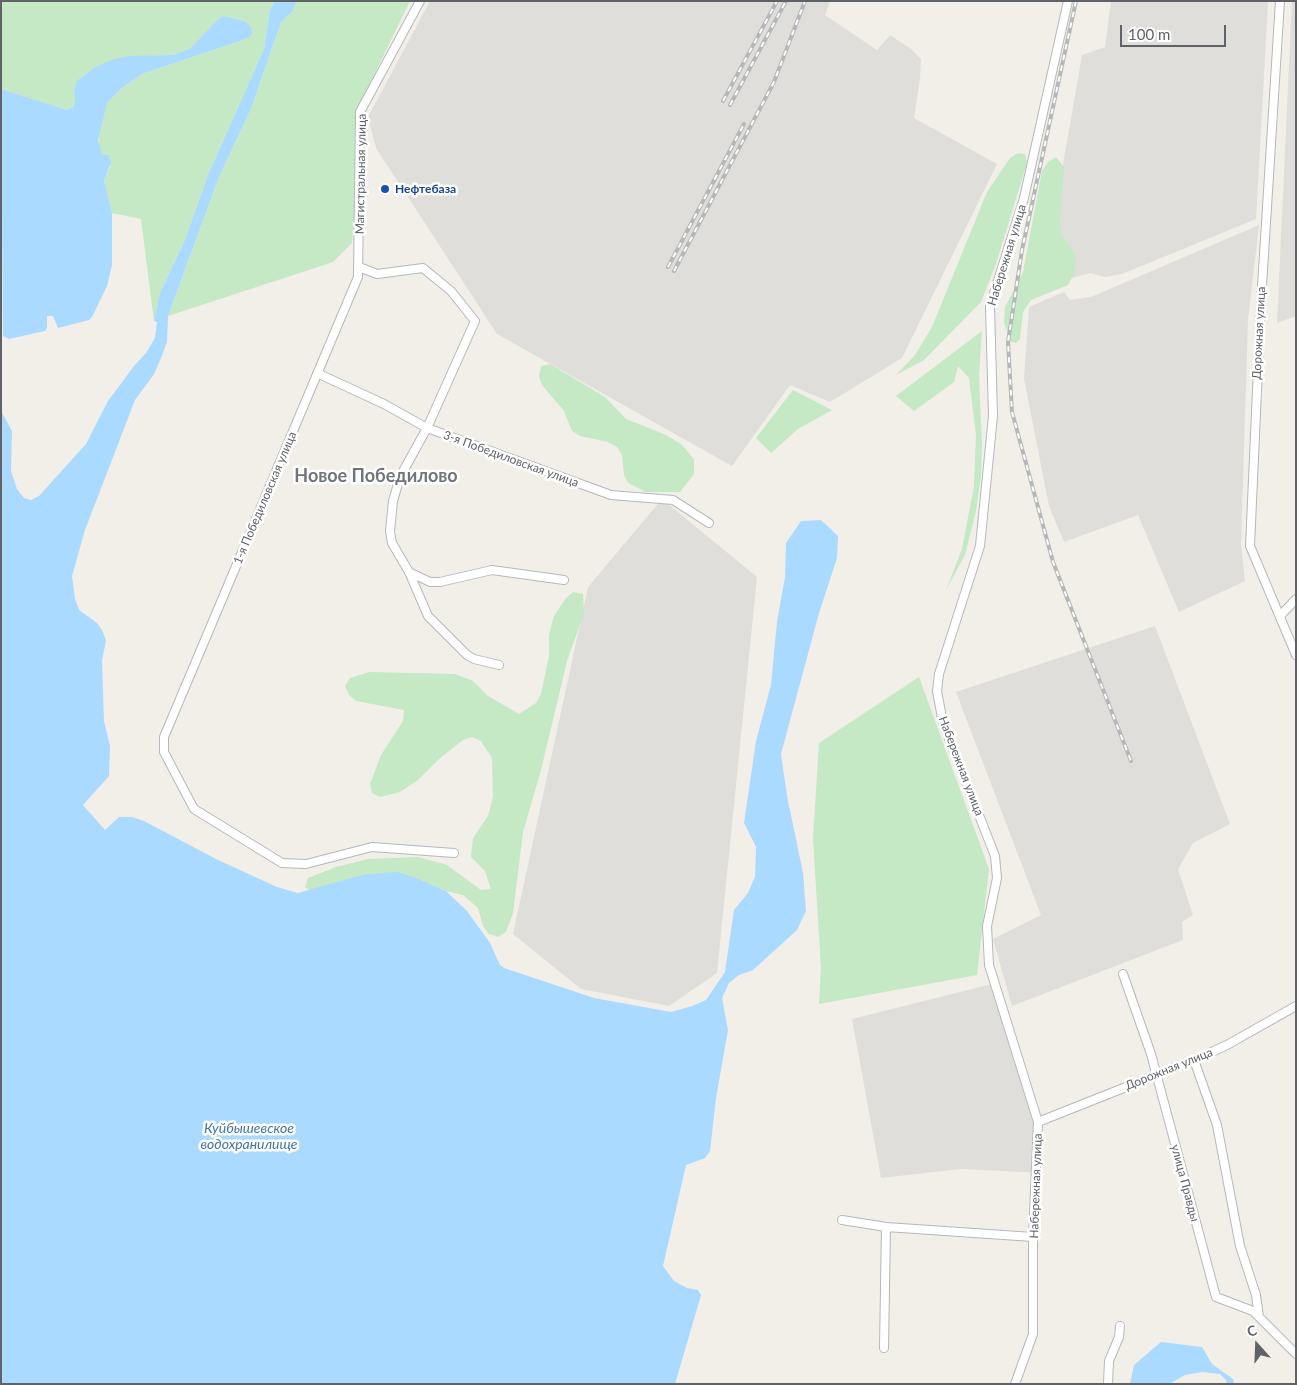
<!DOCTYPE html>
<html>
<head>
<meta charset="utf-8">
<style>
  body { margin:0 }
  #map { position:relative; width:1297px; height:1385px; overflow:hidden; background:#f1efe8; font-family:Lato,sans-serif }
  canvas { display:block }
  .frame { position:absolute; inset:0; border:2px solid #5f6368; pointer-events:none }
  .north { position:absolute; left:1232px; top:1320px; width:50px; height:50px; -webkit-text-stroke:4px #fff; paint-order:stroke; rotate:340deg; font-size:14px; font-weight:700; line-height:20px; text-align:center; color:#5f6368 }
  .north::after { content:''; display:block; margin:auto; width:18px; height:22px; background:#5f6368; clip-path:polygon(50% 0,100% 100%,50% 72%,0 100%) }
  .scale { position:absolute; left:1120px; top:25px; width:106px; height:22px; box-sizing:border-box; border:2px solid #5f6368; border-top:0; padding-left:6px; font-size:15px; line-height:18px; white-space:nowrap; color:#5f6368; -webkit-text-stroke:4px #fff; paint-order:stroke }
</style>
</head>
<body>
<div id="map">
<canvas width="1297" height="1385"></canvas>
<div class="frame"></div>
<div class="north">С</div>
<div class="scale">100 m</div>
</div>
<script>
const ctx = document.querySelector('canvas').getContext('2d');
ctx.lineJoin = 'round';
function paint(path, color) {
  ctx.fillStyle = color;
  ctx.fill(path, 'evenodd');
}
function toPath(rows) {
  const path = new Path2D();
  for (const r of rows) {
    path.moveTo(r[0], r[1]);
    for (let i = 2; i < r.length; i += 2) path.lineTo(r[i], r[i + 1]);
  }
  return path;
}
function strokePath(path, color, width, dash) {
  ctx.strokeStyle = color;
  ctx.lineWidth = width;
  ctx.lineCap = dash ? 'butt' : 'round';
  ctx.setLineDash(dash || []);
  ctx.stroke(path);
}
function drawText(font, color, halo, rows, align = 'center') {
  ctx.font = font + ' Lato,sans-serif';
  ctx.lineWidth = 5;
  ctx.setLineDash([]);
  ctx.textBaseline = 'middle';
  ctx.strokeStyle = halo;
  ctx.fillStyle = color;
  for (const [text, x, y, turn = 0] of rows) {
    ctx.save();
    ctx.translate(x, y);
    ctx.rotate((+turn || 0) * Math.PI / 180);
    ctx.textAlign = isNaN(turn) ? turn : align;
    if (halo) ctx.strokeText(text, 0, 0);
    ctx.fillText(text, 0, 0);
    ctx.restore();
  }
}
paint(toPath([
  [430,1,830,1,825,15,877,50,890,35,911,49,921,59,920,79,914,118,997,164,902,358,830,402,790,385,732,466,497,334,376,148,368,117],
  [1111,1,1268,1,1256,219,1122,274,1105,277,1090,273,1057,282,1051,234,1082,55,1105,47],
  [1292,1,1296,1,1296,316,1277,323],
  [1259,225,1248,320,1241,544,1245,581,1179,612,1138,515,1064,542,1049,506,1024,379,1029,307,1064,292,1070,300,1091,297],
  [662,499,757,577,717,973,669,1006,581,989,513,934,588,587],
  [1155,626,1230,824,1193,843,1178,869,1193,915,1182,922,1183,940,1012,1006,993,939,1041,915,956,692],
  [996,983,1041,1131,1041,1173,961,1169,881,1178,852,1019]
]), '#e0deda');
paint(toPath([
  [1,1,275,1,270,10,264,49,208,175,185,240,160,293,154,321,141,219,112,213,104,181,110,167,108,155,102,154,98,148,100,126,107,103,122,88,142,74,248,38,244,21,224,16,218,19,191,49,173,55,148,56,74,90,75,100,73,107,67,110,1,89],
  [296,1,410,1,356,112,355,215,352,243,333,262,168,316,219,177,251,109,281,22,293,11],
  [1018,153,1025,154,1027,163,996,264,981,302,924,360,896,375,915,355,932,327,987,192,1010,158],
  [1056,157,1064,167,1060,219,1061,234,1076,255,1075,272,1068,285,1031,300,1023,312,1020,339,1016,343,1011,342,1004,323,1005,307,1023,272,1042,171,1048,162],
  [982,331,979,375,982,447,981,476,976,511,965,555,946,590,962,549,974,486,976,435,969,378,958,366,954,382,914,411,896,396],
  [550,364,605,397,626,419,664,434,681,444,694,459,694,474,680,492,646,492,628,483,624,475,622,455,617,447,608,442,580,436,572,431,564,411,542,385,539,376,541,366],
  [793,390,832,410,798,429,771,453,756,438],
  [573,592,583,594,584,613,567,661,541,770,523,832,513,913,506,932,498,937,489,934,483,926,478,908,463,895,446,891,419,879,362,875,311,891,305,887,308,878,336,867,368,859,418,857,447,865,481,890,491,889,485,871,471,857,473,838,488,816,493,797,492,758,481,741,472,737,463,740,439,759,418,780,400,792,380,797,372,793,370,784,381,755,403,721,404,710,356,701,349,695,345,686,350,678,370,672,455,674,473,681,488,696,519,714,536,703,541,694,549,656,549,635,554,616,566,598],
  [919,677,989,869,977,975,819,1004,821,968,813,839,819,743]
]), '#c5e8c5');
paint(toPath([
  [275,1,296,1,293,11,281,22,251,109,219,177,168,316,167,342,161,358,154,374,135,400,85,530,72,576,75,599,79,610,97,623,102,630,106,640,102,661,104,721,110,746,109,776,83,805,105,830,119,817,132,817,144,821,216,859,277,887,298,893,362,875,397,872,419,879,446,891,467,911,490,943,500,965,504,968,594,998,671,1012,692,1006,706,1000,725,972,734,910,748,893,755,877,756,847,744,823,756,741,771,685,777,622,785,577,786,543,801,521,821,520,838,536,837,558,819,613,781,754,787,796,803,873,806,911,797,930,753,970,739,975,729,983,722,998,728,1030,716,1098,710,1151,705,1158,686,1165,663,1266,674,1281,687,1288,698,1290,701,1295,675,1384,1,1384,1,411,12,431,11,471,17,489,24,498,31,500,39,496,86,444,108,401,134,366,146,353,155,338,157,322,154,321,160,293,185,240,208,175,264,49,270,10],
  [224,16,244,21,251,27,252,33,248,38,142,74,122,88,107,103,98,140,102,154,108,155,111,162,104,181,112,213,112,265,107,286,92,317,89,320,58,328,53,316,47,316,47,328,45,331,9,339,3,336,1,89,67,110,73,107,75,100,74,90,77,81,93,69,108,61,128,56,173,55,190,49,218,19],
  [1161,1342,1202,1347,1212,1364,1233,1379,1234,1384,1227,1384,1226,1380,1220,1374,1202,1372,1185,1375,1169,1384,1130,1384,1134,1365]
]), '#aadaff');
const minor = toPath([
  [420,1,360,112,358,277,164,737,164,752,194,809,282,863,306,864,372,847,454,853],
  [1280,1,1261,302,1250,546,1296,655],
  [359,267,377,274,423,268,451,291,475,321,427,428,400,477,393,501,390,531,392,543,409,572,428,616,467,655,474,659,499,665],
  [319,374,384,404,427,428,611,495,673,500,709,523],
  [409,572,430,582,440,582,492,570,564,580],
  [1280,616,1296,599],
  [1123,974,1151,1054,1216,1297,1253,1311,1296,1354],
  [1194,1060,1217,1125,1240,1246,1256,1295,1259,1317],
  [1038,1122,1194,1060,1227,1045,1296,1006],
  [842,1220,886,1227,1033,1237],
  [884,1348,886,1227],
  [1015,1384,1033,1334,1033,1237,1038,1122,989,965,987,926,997,878,995,856,943,723,937,691,939,674,980,546,993,416,990,306,1024,198,1068,1],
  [1108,1384,1109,1361,1119,1337,1120,1326]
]);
strokePath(minor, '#b5b8bc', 10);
strokePath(minor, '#fff', 8);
const rail = toPath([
  [1076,1,1022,250,1008,342,1012,412,1053,562,1131,761],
  [723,101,777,1],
  [730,105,786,1],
  [668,267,744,124],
  [674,271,774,82,805,1]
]);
strokePath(rail, '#b6b7b8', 4);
strokePath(rail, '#fff', 2, [5.5]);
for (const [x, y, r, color] of [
  [385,189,5,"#1a4fb4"]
]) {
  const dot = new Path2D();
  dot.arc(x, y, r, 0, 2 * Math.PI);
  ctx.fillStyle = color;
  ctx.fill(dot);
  strokePath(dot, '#fff', 2);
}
drawText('12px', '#5f6368', '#fff', [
  ["Магистральная улица",361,174,-89],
  ["Набережная улица",1007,255,-73],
  ["Дорожная улица",1259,333,-87],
  ["3-я Победиловская улица",511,459,20],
  ["1-я Победиловская улица",265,498,-67],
  ["Набережная улица",961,766,69],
  ["Дорожная улица",1169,1069,-22],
  ["улица Правды",1185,1183,75],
  ["Набережная улица",1036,1186,-88]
]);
drawText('bold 12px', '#164399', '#fff', [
  ["Нефтебаза",395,189]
], 'left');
drawText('italic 14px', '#4174aa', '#fff', [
  ["Куйбышевское",249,1128],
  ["водохранилище",249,1144]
]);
drawText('bold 18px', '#70757a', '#fff', [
  ["Новое Победилово",376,476]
]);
</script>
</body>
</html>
